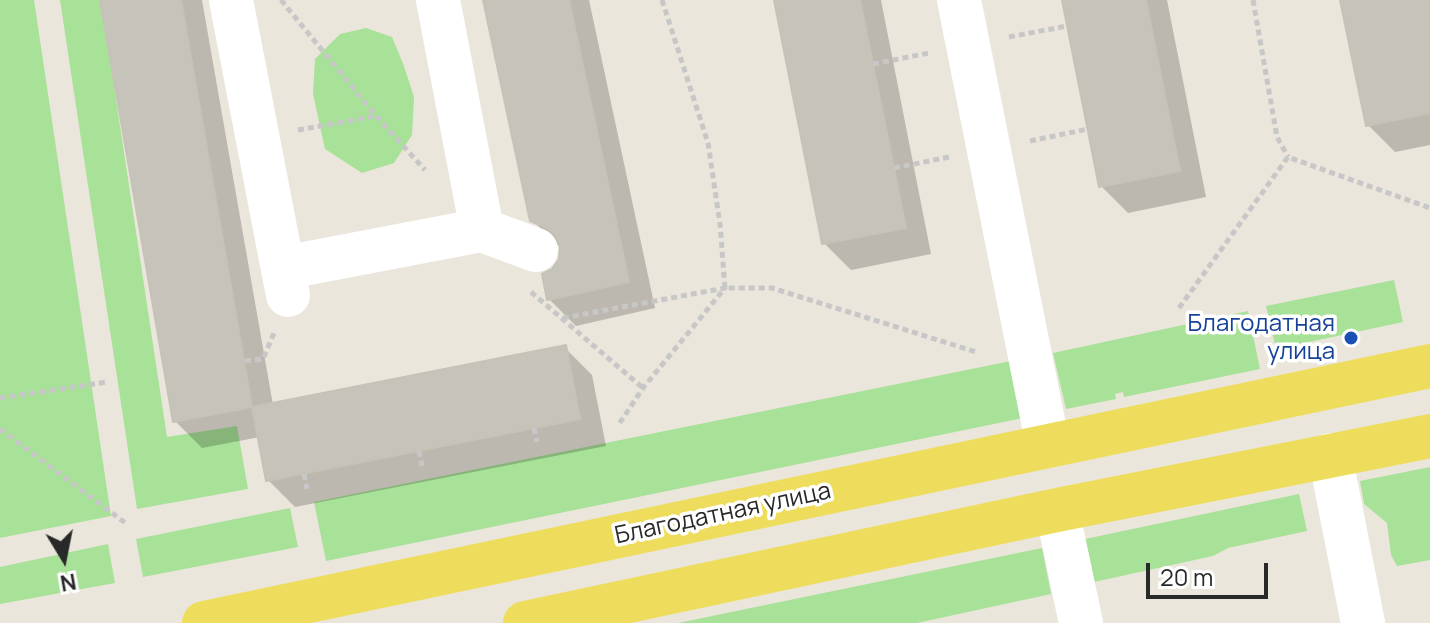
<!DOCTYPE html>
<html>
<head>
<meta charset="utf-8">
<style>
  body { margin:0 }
  #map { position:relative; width:1430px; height:623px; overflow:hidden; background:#ebe6db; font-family:Manrope,sans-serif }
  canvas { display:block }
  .north { position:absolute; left:24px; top:519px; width:80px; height:80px; -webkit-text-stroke:6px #fff; paint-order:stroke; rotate:170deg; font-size:22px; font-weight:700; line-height:32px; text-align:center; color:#292929 }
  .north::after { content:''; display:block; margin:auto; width:28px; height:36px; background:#292929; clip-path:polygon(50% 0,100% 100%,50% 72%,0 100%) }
  .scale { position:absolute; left:1146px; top:563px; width:122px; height:36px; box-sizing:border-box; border:4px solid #292929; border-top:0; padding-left:10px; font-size:24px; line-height:28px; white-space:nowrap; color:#292929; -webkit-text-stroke:6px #fff; paint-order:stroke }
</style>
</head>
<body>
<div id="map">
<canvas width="1430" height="623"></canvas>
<div class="north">N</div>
<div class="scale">20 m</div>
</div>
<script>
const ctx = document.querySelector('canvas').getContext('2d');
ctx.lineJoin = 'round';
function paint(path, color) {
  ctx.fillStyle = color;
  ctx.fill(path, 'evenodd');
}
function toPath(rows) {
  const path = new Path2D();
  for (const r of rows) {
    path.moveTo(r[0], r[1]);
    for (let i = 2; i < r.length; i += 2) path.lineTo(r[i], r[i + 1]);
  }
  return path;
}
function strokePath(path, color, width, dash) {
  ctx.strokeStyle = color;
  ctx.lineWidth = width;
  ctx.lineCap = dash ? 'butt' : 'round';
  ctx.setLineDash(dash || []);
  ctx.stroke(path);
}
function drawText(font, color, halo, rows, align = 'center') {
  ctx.font = font + ' Manrope,sans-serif';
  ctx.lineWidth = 7;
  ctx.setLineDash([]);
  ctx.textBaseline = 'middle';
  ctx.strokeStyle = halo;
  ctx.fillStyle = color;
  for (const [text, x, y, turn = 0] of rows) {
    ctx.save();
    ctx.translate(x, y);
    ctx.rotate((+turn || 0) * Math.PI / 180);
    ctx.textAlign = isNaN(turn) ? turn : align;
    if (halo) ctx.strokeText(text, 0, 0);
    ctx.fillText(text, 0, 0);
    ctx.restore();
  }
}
paint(toPath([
  [0,0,34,0,111,516,0,538],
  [60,0,101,0,167,437,237,426,248,489,137,509],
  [366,28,392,37,404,66,414,97,412,135,394,163,362,173,325,149,313,94,315,59,340,34],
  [1394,280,1403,322,1276,349,1266,306],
  [1248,311,1260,369,1124,397,1123,392,1115,394,1116,399,1066,409,1053,353],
  [1011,361,1023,418,326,561,314,502],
  [1430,467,1430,560,1397,566,1391,555,1387,523,1364,504,1360,481],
  [1299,494,1307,531,1228,548,1213,556,1094,582,1085,539],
  [290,508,298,547,143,577,136,539],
  [108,544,115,583,0,604,0,567],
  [1042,548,1051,594,917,623,678,623]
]), '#a8e198');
paint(toPath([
  [102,0,202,0,273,405,565,348,592,375,606,446,295,507,268,480,260,437,202,448,175,421],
  [485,0,589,0,655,308,576,326,549,299,554,270,561,260,562,249,532,220],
  [776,0,881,0,931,254,851,270,824,243],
  [1064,0,1167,0,1206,197,1128,213,1101,186],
  [1342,0,1430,0,1430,145,1395,152,1368,125]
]), '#0003');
const building = toPath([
  [100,0,181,0,252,407,173,422,100,0],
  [483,0,569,0,629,282,547,300,542,274,552,269,559,259,560,245,555,234,545,227,530,221,483,0],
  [774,0,860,0,906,228,822,244,774,0],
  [1062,0,1146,0,1180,171,1099,187,1062,0],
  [1340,0,1430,0,1430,113,1366,126,1340,0],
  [566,345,580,419,266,481,252,407,566,345]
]);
paint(building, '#c6c3bb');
strokePath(building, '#c6c2b5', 2);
strokePath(toPath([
  [281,0,376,116,425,170],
  [662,0,708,143,720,224,725,288,772,288,976,352],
  [1253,0,1277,137,1288,157],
  [1009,37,1067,26],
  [873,64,929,53],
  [298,130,376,116],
  [1030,141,1088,129],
  [894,168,949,157],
  [531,292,643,388],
  [1179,308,1288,157,1430,208],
  [563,318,725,288,643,388,619,424],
  [245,361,263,359,274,333],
  [0,398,107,382],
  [534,428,537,442],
  [0,429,128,525],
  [419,451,422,466],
  [304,474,307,489]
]), '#c7c7c7', 5, [6, 4]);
strokePath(toPath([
  [231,0,288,295],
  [438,0,482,230],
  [959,0,1048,446],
  [283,268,482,230,536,250],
  [1330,455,1363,623],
  [1057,510,1081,623]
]), '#fff', 44);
strokePath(toPath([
  [204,623,1430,366],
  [525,623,1057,510,1430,436]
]), '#eedd5d', 44);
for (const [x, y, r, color] of [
  [1351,338,8,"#1a4fb4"]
]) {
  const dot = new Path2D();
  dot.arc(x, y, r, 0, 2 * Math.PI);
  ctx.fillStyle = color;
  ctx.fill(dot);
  strokePath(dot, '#fff', 3);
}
drawText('24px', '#164399', '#fff', [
  ["Благодатная",1335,324],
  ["улица",1335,352]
], 'right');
drawText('24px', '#292929', '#fff', [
  ["Благодатная улица",723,514,-12]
]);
</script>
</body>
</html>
